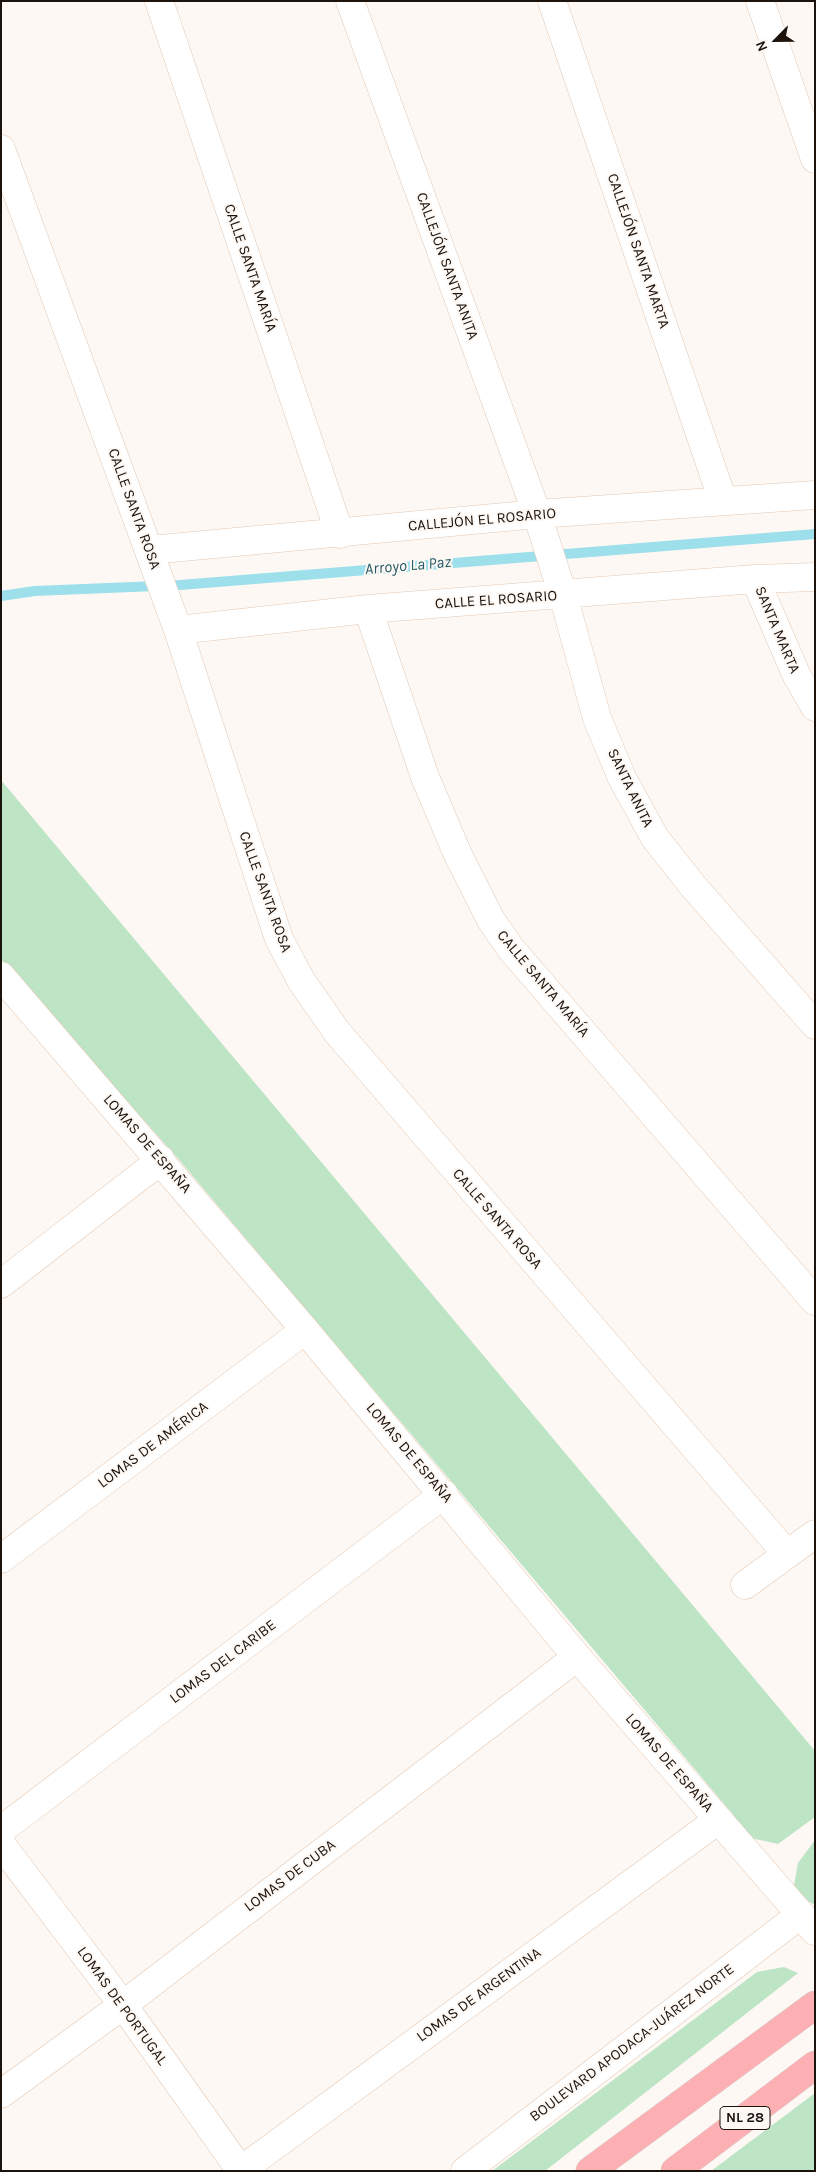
<!DOCTYPE html>
<html>
<head>
<meta charset="utf-8">
<style>
  body { margin:0 }
  #map { position:relative; width:816px; height:2172px; overflow:hidden; background:#fef8f4; font-family:Karla,sans-serif }
  canvas { display:block }
  .frame { position:absolute; inset:0; border:2px solid #1c130c; pointer-events:none }
  .north { position:absolute; left:751px; top:15px; width:50px; height:50px; -webkit-text-stroke:4px #fef8f4; paint-order:stroke; rotate:247deg; font-size:14px; font-weight:700; line-height:20px; text-align:center; color:#1c130c }
  .north::after { content:''; display:block; margin:auto; width:18px; height:22px; background:#1c130c; clip-path:polygon(50% 0,100% 100%,50% 72%,0 100%) }
</style>
</head>
<body>
<div id="map">
<canvas width="816" height="2172"></canvas>
<div class="frame"></div>
<div class="north">N</div>
</div>
<script>
const ctx = document.querySelector('canvas').getContext('2d');
ctx.lineJoin = 'round';
function paint(path, color) {
  ctx.fillStyle = color;
  ctx.fill(path, 'evenodd');
}
function toPath(rows) {
  const path = new Path2D();
  for (const r of rows) {
    path.moveTo(r[0], r[1]);
    for (let i = 2; i < r.length; i += 2) path.lineTo(r[i], r[i + 1]);
  }
  return path;
}
function strokePath(path, color, width, dash) {
  ctx.strokeStyle = color;
  ctx.lineWidth = width;
  ctx.lineCap = dash ? 'butt' : 'round';
  ctx.setLineDash(dash || []);
  ctx.stroke(path);
}
function drawText(font, color, halo, rows, align = 'center') {
  ctx.font = font + ' Karla,sans-serif';
  ctx.lineWidth = 4;
  ctx.setLineDash([]);
  ctx.textBaseline = 'middle';
  ctx.strokeStyle = halo;
  ctx.fillStyle = color;
  for (const [text, x, y, turn = 0] of rows) {
    ctx.save();
    ctx.translate(x, y);
    ctx.rotate((+turn || 0) * Math.PI / 180);
    ctx.textAlign = isNaN(turn) ? turn : align;
    if (halo) ctx.strokeText(text, 0, 0);
    ctx.fillText(text, 0, 0);
    ctx.restore();
  }
}
paint(toPath([
  [1,780,815,1751,815,1817,778,1844,751,1838,731,1812,181,1162,1,959],
  [815,1840,815,1905,804,1899,794,1885,798,1863],
  [784,1967,798,1973,545,2171,492,2171,757,1972],
  [815,2093,815,2168,812,2171,711,2171]
]), '#bce4c5');
strokePath(toPath([
  [1,596,35,591,180,585,815,534]
]), '#9de0eb', 10);
const minor = toPath([
  [159,1,340,534],
  [350,1,537,514,563,595,597,718,622,778,655,838,693,886,815,1025],
  [552,1,723,501],
  [760,1,815,159],
  [1,149,178,630,279,939,302,982,337,1032,787,1554],
  [150,550,537,514,815,495],
  [755,579,796,674,815,707],
  [368,609,425,777,458,855,491,920,511,949,815,1301],
  [178,630,368,609,755,579,815,577],
  [1,976,305,1330,577,1657,815,1931],
  [1,1284,161,1160],
  [1,1559,305,1330],
  [745,1585,815,1534],
  [1,1830,444,1494],
  [1,1844,123,2005,241,2171],
  [1,2094,123,2005,577,1657],
  [240,2171,718,1820],
  [465,2171,800,1915]
]);
const primary = toPath([
  [590,2171,815,2005],
  [675,2171,815,2065]
]);
strokePath(minor, '#e2c8b3', 29);
strokePath(primary, '#d6d5d3', 29);
strokePath(minor, '#fff', 28);
strokePath(primary, '#fdb0b4', 28);
for (const [x, y, w] of [
  [745,2118,50]
]) {
  const box = new Path2D();
  box.roundRect(x - w / 2, y - 11.5, w, 23, 4);
  ctx.fillStyle = '#fef8f4';
  ctx.fill(box);
  strokePath(box, '#1c130c', 1);
}
drawText('bold 14px', '#1c130c', null, [
  ["NL 28",745,2118]
]);
drawText('15px', '#1c130c', '#fef8f4', [
  ["CALLEJÓN SANTA MARTA",638,251,71],
  ["CALLEJÓN SANTA ANITA",447,266,70],
  ["CALLE SANTA MARÍA",250,268,71],
  ["CALLE SANTA ROSA",134,509,70],
  ["CALLEJÓN EL ROSARIO",482,520,-5],
  ["CALLE EL ROSARIO",496,600,-4],
  ["SANTA MARTA",777,630,67],
  ["SANTA ANITA",630,788,64],
  ["CALLE SANTA ROSA",265,892,70],
  ["CALLE SANTA MARÍA",543,984,50],
  ["LOMAS DE ESPAÑA",147,1144,49],
  ["CALLE SANTA ROSA",497,1219,49],
  ["LOMAS DE AMÉRICA",153,1445,-37],
  ["LOMAS DE ESPAÑA",409,1453,50],
  ["LOMAS DEL CARIBE",223,1662,-37],
  ["LOMAS DE ESPAÑA",669,1763,49],
  ["LOMAS DE CUBA",290,1876,-37],
  ["LOMAS DE ARGENTINA",479,1995,-36],
  ["LOMAS DE PORTUGAL",122,2006,54],
  ["BOULEVARD APODACA-JUÁREZ NORTE",632,2043,-37]
]);
drawText('italic 16px', '#255d65', '#fef8f4', [
  ["Arroyo La Paz",408,566,-5]
]);
</script>
</body>
</html>
